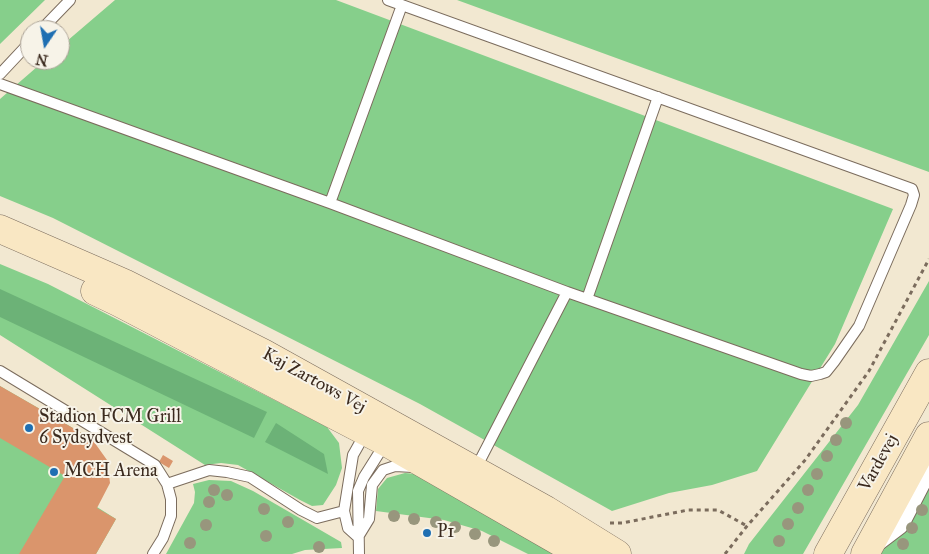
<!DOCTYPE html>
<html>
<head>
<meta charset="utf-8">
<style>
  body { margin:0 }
  #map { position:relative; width:929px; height:554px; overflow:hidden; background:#f2e8d1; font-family:"IM FELL Great Primer",serif }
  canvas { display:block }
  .north { position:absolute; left:20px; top:20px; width:50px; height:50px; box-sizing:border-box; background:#f7f3e8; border:1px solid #aca397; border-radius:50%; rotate:192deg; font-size:14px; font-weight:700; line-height:20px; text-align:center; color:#3b2a1e }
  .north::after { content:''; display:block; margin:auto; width:18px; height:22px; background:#1f6fb2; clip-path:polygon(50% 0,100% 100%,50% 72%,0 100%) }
</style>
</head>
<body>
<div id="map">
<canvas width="929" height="554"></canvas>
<div class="north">N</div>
</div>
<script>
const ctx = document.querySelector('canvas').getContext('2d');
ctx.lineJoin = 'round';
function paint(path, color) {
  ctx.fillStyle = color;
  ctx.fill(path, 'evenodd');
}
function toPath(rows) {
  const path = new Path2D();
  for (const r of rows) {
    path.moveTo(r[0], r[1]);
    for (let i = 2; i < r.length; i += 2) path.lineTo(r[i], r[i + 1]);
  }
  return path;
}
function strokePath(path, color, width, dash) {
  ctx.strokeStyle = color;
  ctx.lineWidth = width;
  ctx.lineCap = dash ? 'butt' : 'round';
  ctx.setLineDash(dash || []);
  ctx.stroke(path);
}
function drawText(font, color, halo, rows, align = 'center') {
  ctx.font = font + ' "IM FELL Great Primer",serif';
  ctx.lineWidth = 4;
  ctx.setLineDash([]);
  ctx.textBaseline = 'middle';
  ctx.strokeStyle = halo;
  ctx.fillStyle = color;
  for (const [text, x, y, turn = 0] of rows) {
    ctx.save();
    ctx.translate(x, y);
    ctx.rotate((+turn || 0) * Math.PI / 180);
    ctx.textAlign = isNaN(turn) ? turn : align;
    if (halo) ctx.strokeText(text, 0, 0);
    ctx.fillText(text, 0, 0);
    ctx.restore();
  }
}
paint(toPath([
  [0,0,45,0,0,44],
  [115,0,336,0,893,209,835,344,757,471,712,485,669,493,612,511,420,404,53,218,0,196,0,99,45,60,60,60,60,47],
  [457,0,929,0,929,172],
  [0,264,48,284,327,427,339,443,342,468,336,485,323,505,312,506,300,500,238,465,221,463,205,465,0,335],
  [929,281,929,335,803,554,744,554,749,544,858,405],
  [0,386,92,439,97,507,116,519,96,554,0,554],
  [405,473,416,474,559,554,528,554,482,531,444,520,376,511,378,489,387,478],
  [929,477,929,554,880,554,896,533],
  [209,480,231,481,253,491,341,542,342,548,305,550,292,554,166,554,194,503,195,492,193,484]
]), '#86cf8b');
paint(toPath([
  [0,289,267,412,254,438,0,317],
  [276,423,324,454,328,474,265,442]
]), '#6cb277');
paint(toPath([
  [0,386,92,439,107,460,110,483,97,508,116,519,96,554,19,554,65,476,0,438],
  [163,455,173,461,169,468,159,462]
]), '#da956c');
const lane = toPath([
  [388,0,912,189,914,195,911,205,859,326,834,362,826,372,820,374,811,376,801,374,567,292],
  [41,30,70,0],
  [0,74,30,42],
  [0,84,330,203,567,292,475,470],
  [330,203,402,5],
  [587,299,658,97],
  [0,371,155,465,167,484,171,499,171,516,163,538,153,554],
  [167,484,209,470,227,472,250,477,301,510,317,518,344,511],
  [358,537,369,519,372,485,383,470,395,466,413,467],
  [358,537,348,528,344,511,353,455,366,432],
  [359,554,358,491,364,477,386,442]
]);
const street = toPath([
  [874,543,899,524,929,466]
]);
const secondary = toPath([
  [0,229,124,283,263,353,546,510,617,554],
  [95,291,118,302,386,442,581,554],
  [828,554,929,373],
  [865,554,929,436]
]);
strokePath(lane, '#7b6c5d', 12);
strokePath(street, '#7b6c5d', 22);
strokePath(secondary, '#7b6c5d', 29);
strokePath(toPath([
  [610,523,622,523,688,510,718,510,747,526],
  [725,554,747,526,806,459,869,371,929,259]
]), '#7b6c5d', 3, [4, 4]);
strokePath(lane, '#fff', 10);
strokePath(street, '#fff', 20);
strokePath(secondary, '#f9e7c3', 28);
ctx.fillStyle = '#98967d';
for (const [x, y] of [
  [846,423],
  [836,440],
  [827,456],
  [817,474],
  [214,490],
  [808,490],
  [227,495],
  [209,502],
  [798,508],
  [264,509],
  [922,510],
  [394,516],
  [414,519],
  [288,522],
  [436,522],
  [788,524],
  [206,525],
  [455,527],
  [912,528],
  [475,534],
  [266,536],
  [494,541],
  [779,541],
  [190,543],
  [903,544],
  [319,547]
]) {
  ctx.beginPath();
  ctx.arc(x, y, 6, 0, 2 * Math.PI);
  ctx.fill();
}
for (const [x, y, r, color] of [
  [29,428,5,"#1f6fb2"],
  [54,472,5,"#1f6fb2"],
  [427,533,5,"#1f6fb2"]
]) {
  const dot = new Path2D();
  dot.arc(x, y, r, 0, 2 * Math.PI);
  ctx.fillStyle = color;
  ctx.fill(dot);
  strokePath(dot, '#f7f3e8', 2);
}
drawText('18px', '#3b2a1e', '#f7f3e8', [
  ["Kaj Zartows Vej",314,381,29],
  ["Vardevej",879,463,-61]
]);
drawText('18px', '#3b2a1e', '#f7f3e8', [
  ["Stadion FCM Grill",39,418],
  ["6 Sydsydvest",39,439],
  ["MCH Arena",64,472],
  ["P1",437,533]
], 'left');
</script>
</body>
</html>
